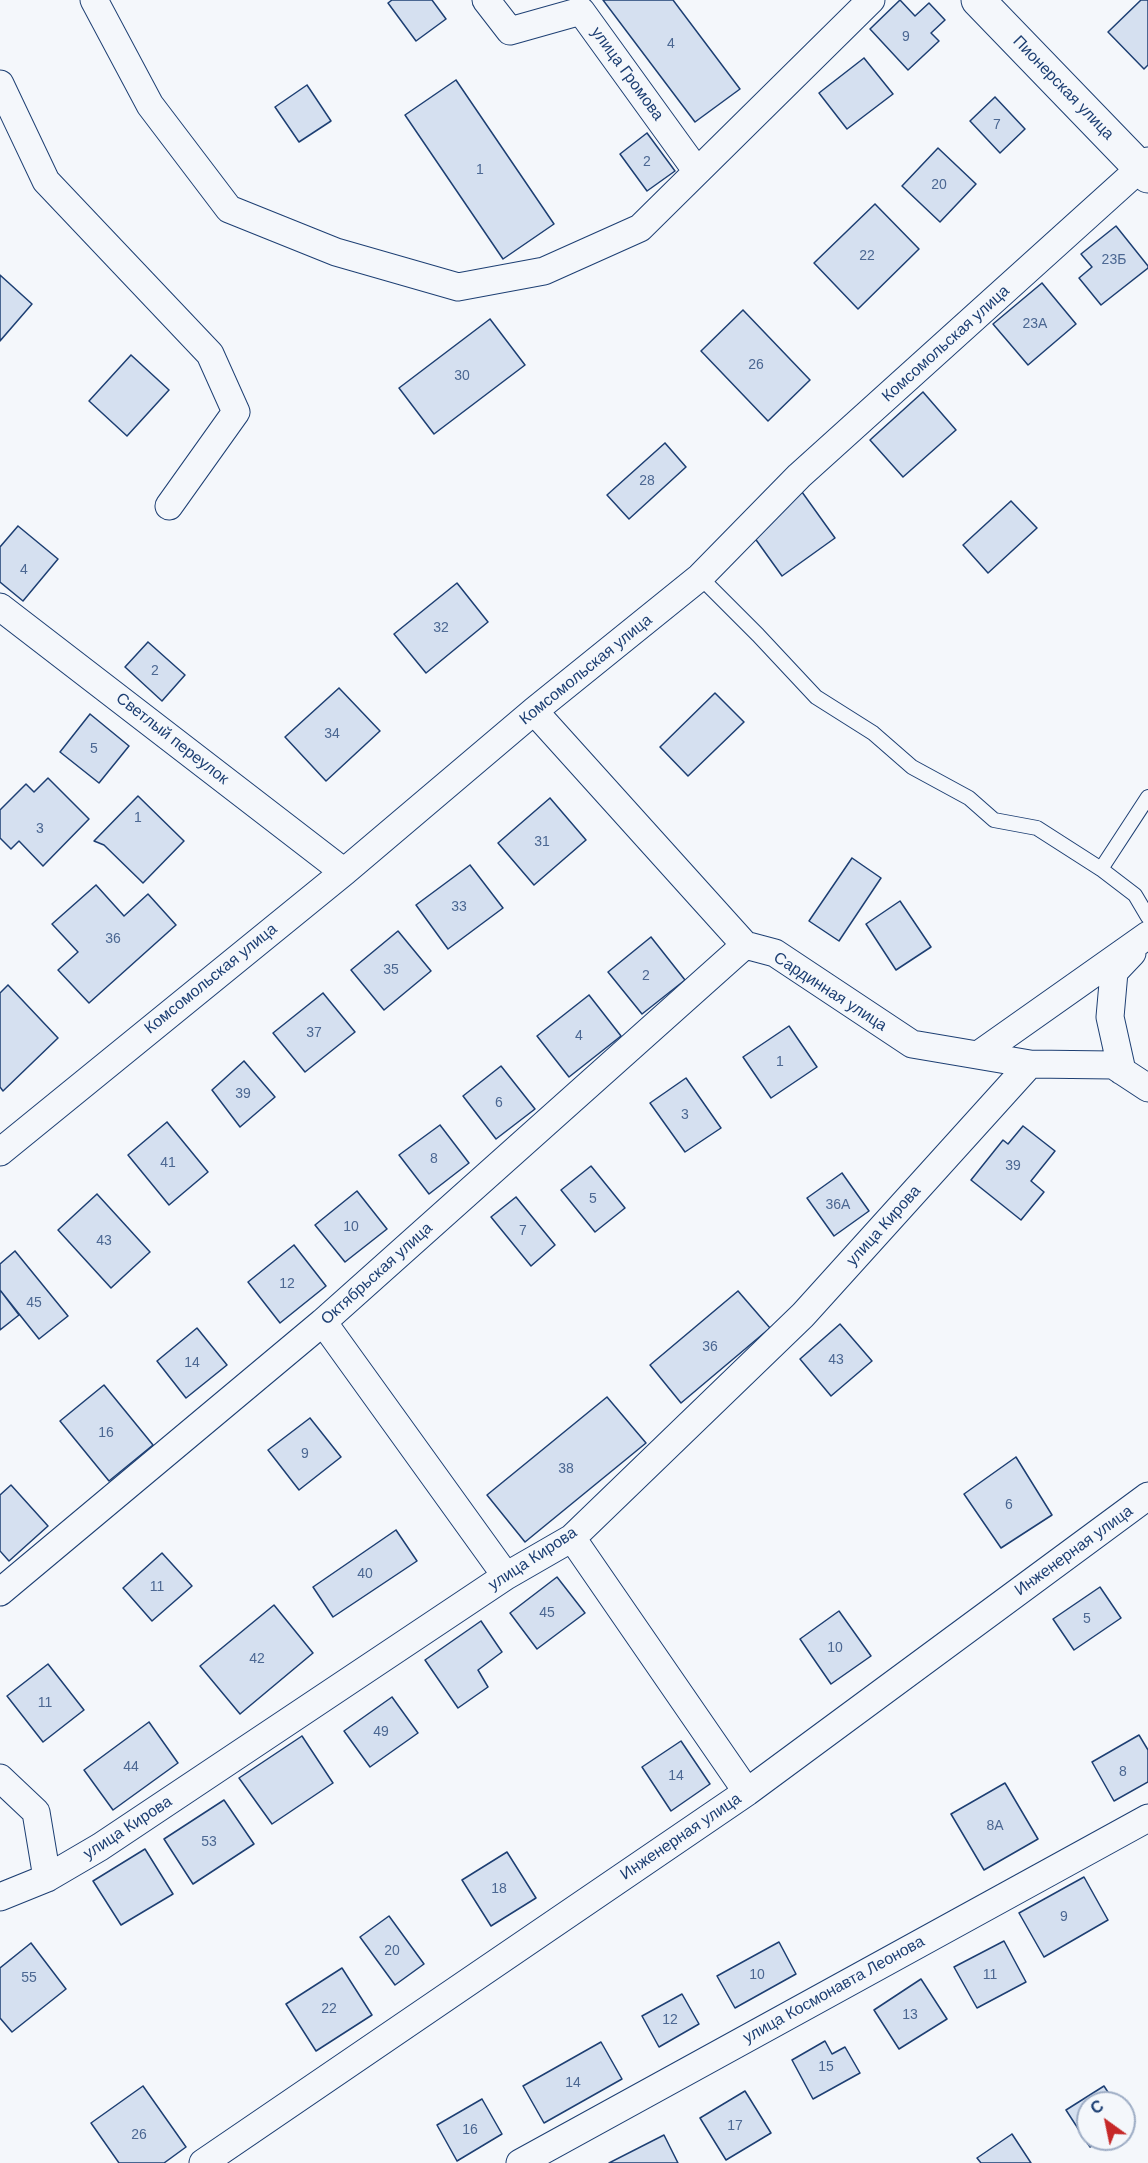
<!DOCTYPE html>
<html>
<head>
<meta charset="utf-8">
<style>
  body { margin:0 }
  #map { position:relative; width:1148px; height:2163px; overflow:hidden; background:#f4f7fb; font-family:Helvetica,sans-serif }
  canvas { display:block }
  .north { position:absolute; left:1076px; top:2091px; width:60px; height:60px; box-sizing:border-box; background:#f4f7fb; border:2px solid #9eadc5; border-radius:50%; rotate:327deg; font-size:16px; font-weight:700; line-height:24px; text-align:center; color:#1d3f73 }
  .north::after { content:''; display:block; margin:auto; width:21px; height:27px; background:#c62828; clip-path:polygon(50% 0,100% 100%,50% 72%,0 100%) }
</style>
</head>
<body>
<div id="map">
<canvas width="1148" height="2163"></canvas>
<div class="north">С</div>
</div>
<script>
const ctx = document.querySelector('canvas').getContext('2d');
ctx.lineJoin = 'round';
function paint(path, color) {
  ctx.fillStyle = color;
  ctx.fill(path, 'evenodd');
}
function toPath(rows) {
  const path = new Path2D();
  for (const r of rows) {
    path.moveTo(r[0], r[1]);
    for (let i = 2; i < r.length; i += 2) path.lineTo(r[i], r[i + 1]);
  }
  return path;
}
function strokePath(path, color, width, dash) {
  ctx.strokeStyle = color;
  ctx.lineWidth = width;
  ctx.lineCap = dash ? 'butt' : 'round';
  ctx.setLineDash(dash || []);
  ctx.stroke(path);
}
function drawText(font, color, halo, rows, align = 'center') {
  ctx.font = font + ' Helvetica,sans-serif';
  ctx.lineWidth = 4.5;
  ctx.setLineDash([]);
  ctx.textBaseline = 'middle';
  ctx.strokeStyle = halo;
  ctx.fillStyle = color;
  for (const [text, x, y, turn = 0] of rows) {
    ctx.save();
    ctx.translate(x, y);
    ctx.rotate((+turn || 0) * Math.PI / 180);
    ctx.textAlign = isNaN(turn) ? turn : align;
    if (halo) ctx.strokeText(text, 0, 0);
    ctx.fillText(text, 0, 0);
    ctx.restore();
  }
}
const building = toPath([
  [392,0,432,0,446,19,416,41,388,3,392,0],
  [603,0,673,0,740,89,695,122,603,0],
  [900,0,915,16,929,3,945,20,931,33,939,41,908,70,870,29,900,0],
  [1141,0,1148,0,1148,65,1144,69,1108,32,1141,0],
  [864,58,893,94,847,129,819,93,864,58],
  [456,80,554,224,503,259,405,115,456,80],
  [307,85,331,121,299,142,275,107,307,85],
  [995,97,1025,129,1000,153,970,121,995,97],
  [647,133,675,171,647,191,620,154,647,133],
  [938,148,976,184,940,222,902,186,938,148],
  [875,204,919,249,858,309,814,263,875,204],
  [1116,226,1148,266,1148,268,1101,305,1079,278,1092,267,1081,254,1116,226],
  [0,275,32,304,0,341,0,275],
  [1042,283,1076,324,1028,365,993,324,1042,283],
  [743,310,810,380,768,421,701,351,743,310],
  [490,319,525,365,434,434,399,388,490,319],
  [131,355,169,390,127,436,89,401,131,355],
  [923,392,956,430,903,477,870,440,923,392],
  [665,443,686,467,629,519,607,495,665,443],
  [802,492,835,538,782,576,749,530,802,492],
  [1011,501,1037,528,988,573,963,545,1011,501],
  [18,526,58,559,23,601,0,582,0,547,18,526],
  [457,583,488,622,426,673,394,634,457,583],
  [148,642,185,675,162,701,125,667,148,642],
  [339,688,380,731,326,781,285,737,339,688],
  [715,693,744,722,688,776,660,747,715,693],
  [90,714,129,746,99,783,60,752,90,714],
  [48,778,89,819,43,866,19,841,11,849,0,838,0,810,26,784,34,792,48,778],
  [138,796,184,841,143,883,104,845,94,841,138,796],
  [550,798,586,840,534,885,498,843,550,798],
  [852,858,881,878,839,941,809,921,852,858],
  [470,865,503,908,448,949,416,905,470,865],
  [96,885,124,916,148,894,176,925,89,1003,58,970,78,952,52,924,96,885],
  [900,901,931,947,896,970,866,924,900,901],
  [398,931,431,971,384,1010,351,970,398,931],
  [651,937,685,980,642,1014,608,972,651,937],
  [8,985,58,1038,3,1091,0,1087,0,993,8,985],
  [323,993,355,1032,305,1072,273,1033,323,993],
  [589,995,621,1036,569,1077,537,1036,589,995],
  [789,1026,817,1067,771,1098,743,1057,789,1026],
  [244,1061,275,1097,240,1127,212,1090,244,1061],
  [501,1066,535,1109,496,1139,463,1096,501,1066],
  [686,1078,721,1128,685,1152,650,1103,686,1078],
  [167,1122,208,1172,169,1205,128,1155,167,1122],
  [440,1125,469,1163,429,1194,399,1155,440,1125],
  [1023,1126,1055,1151,1031,1181,1044,1192,1021,1220,971,1180,1003,1140,1008,1144,1023,1126],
  [591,1166,625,1208,595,1232,561,1190,591,1166],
  [842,1173,869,1211,834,1236,807,1198,842,1173],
  [357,1191,387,1229,345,1262,315,1225,357,1191],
  [97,1194,150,1252,111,1288,58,1230,97,1194],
  [516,1197,555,1245,531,1266,491,1217,516,1197],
  [294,1245,326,1286,280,1323,248,1282,294,1245],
  [15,1251,68,1316,39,1339,0,1290,0,1264,15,1251],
  [0,1290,19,1315,0,1330,0,1290],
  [738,1291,770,1328,681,1403,650,1365,738,1291],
  [840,1324,872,1361,831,1396,800,1359,840,1324],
  [197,1328,227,1365,186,1398,157,1361,197,1328],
  [104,1385,153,1445,109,1481,60,1421,104,1385],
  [607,1397,646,1443,525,1542,487,1495,607,1397],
  [310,1418,341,1457,299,1490,268,1450,310,1418],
  [1016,1457,1052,1515,1001,1548,964,1494,1016,1457],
  [11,1485,48,1526,9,1561,0,1551,0,1495,11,1485],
  [396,1530,417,1561,333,1617,313,1587,396,1530],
  [162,1553,192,1586,152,1621,123,1588,162,1553],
  [557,1577,585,1613,537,1649,510,1613,557,1577],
  [1100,1587,1121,1618,1074,1650,1053,1619,1100,1587],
  [274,1605,313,1653,240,1714,200,1666,274,1605],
  [839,1611,871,1656,831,1684,800,1639,839,1611],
  [481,1621,502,1652,478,1670,488,1687,458,1708,425,1660,481,1621],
  [48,1664,84,1710,43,1742,7,1696,48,1664],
  [392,1697,418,1733,370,1767,344,1731,392,1697],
  [149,1722,178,1763,113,1810,84,1770,149,1722],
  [1139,1735,1148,1750,1148,1782,1114,1801,1092,1762,1139,1735],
  [302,1736,333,1783,272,1824,239,1778,302,1736],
  [681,1741,710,1784,671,1811,642,1767,681,1741],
  [1005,1783,1038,1839,984,1870,951,1814,1005,1783],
  [224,1800,254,1844,193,1884,164,1839,224,1800],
  [145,1849,173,1894,121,1925,93,1881,145,1849],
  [507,1852,536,1898,491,1926,462,1880,507,1852],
  [1084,1877,1108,1920,1044,1957,1019,1913,1084,1877],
  [389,1916,424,1964,395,1985,360,1937,389,1916],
  [1004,1941,1026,1982,977,2008,954,1967,1004,1941],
  [779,1942,796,1974,735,2008,717,1976,779,1942],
  [31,1943,66,1989,12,2032,0,2018,0,1968,31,1943],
  [342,1968,372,2015,316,2051,286,2004,342,1968],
  [921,1979,947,2019,899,2049,874,2010,921,1979],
  [682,1994,699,2024,659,2047,642,2016,682,1994],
  [825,2041,832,2054,845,2047,860,2073,813,2099,792,2060,825,2041],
  [601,2042,622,2079,544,2123,523,2086,601,2042],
  [143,2086,186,2147,164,2163,119,2163,91,2123,143,2086],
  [1104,2086,1115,2103,1088,2103,1088,2139,1103,2139,1090,2147,1066,2110,1104,2086],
  [745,2091,771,2133,726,2160,700,2118,745,2091],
  [482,2099,502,2134,457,2161,437,2125,482,2099],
  [1012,2134,1031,2163,981,2163,977,2158,1012,2134],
  [664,2135,678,2163,609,2163,664,2135]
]);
paint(building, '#d5e0f0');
strokePath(building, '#1d3f73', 1.5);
const service = toPath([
  [700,577,758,635,816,697,873,733,912,767,969,798,994,820,1037,828,1101,869,1135,895,1148,917],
  [1101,869,1148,797]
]);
const minor = toPath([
  [94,0,150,105,229,209,336,252,458,287,544,271,640,228,871,0],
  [486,0,510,31,581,11,696,170],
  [0,84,46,181,210,354,236,412,169,506],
  [0,607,344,872],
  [534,711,745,945,775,953,912,1044,1030,1064,1113,1065,1148,1088],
  [978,1055,1148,935],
  [1122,1071,1110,1017,1114,972,1132,953],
  [0,1152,344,872,534,711,700,577,799,476,1148,161],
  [323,1322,506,1576],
  [572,1538,747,1792],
  [0,1592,323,1322,745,945],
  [0,1778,36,1812,47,1878],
  [0,1897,47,1878,100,1847,506,1576,572,1538,803,1315,1030,1064],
  [203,2163,747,1792,1148,1496],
  [520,2163,1148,1818]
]);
const tertiary = toPath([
  [978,0,1148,176]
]);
strokePath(service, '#1d3f73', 16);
strokePath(minor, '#1d3f73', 29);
strokePath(tertiary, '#1d3f73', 35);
strokePath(service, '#f4f7fb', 14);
strokePath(minor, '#f4f7fb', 27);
strokePath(tertiary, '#f4f7fb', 33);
drawText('14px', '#4b6792', null, [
  ["9",906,37],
  ["4",671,44],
  ["7",997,125],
  ["2",647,162],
  ["1",480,170],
  ["20",939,185],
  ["22",867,256],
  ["23Б",1114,260],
  ["23А",1035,324],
  ["26",756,365],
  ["30",462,376],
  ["28",647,481],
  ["4",24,570],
  ["32",441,628],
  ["2",155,671],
  ["34",332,734],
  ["5",94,749],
  ["1",138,818],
  ["3",40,829],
  ["31",542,842],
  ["33",459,907],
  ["36",113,939],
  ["35",391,970],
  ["2",646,976],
  ["37",314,1033],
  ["4",579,1036],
  ["1",780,1062],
  ["39",243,1094],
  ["6",499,1103],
  ["3",685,1115],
  ["8",434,1159],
  ["41",168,1163],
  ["39",1013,1166],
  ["5",593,1199],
  ["36А",838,1205],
  ["10",351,1227],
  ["7",523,1231],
  ["43",104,1241],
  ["12",287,1284],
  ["45",34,1303],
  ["36",710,1347],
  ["43",836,1360],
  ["14",192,1363],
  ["16",106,1433],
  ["9",305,1454],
  ["38",566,1469],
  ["6",1009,1505],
  ["40",365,1574],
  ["11",157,1587],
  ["45",547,1613],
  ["5",1087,1619],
  ["10",835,1648],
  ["42",257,1659],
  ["11",45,1703],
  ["49",381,1732],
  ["44",131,1767],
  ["8",1123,1772],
  ["14",676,1776],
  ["8А",995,1826],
  ["53",209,1842],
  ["18",499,1889],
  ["9",1064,1917],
  ["20",392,1951],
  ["10",757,1975],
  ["11",990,1975],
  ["55",29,1978],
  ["22",329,2009],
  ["13",910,2015],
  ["12",670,2020],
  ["15",826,2067],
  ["14",573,2083],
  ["17",735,2126],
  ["16",470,2130],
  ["26",139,2135]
]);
drawText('16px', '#1d3f73', '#f4f7fb', [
  ["улица Громова",627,74,54],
  ["Пионерская улица",1063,88,46],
  ["Комсомольская улица",946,344,-42],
  ["Комсомольская улица",586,670,-39],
  ["Светлый переулок",172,739,38],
  ["Комсомольская улица",211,979,-39],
  ["Сардинная улица",830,992,33],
  ["улица Кирова",884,1226,-48],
  ["Октябрьская улица",377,1274,-42],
  ["Инженерная улица",1074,1551,-36],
  ["улица Кирова",533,1559,-33],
  ["улица Кирова",128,1828,-33],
  ["Инженерная улица",681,1837,-34],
  ["улица Космонавта Леонова",834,1990,-29]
]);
</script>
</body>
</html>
